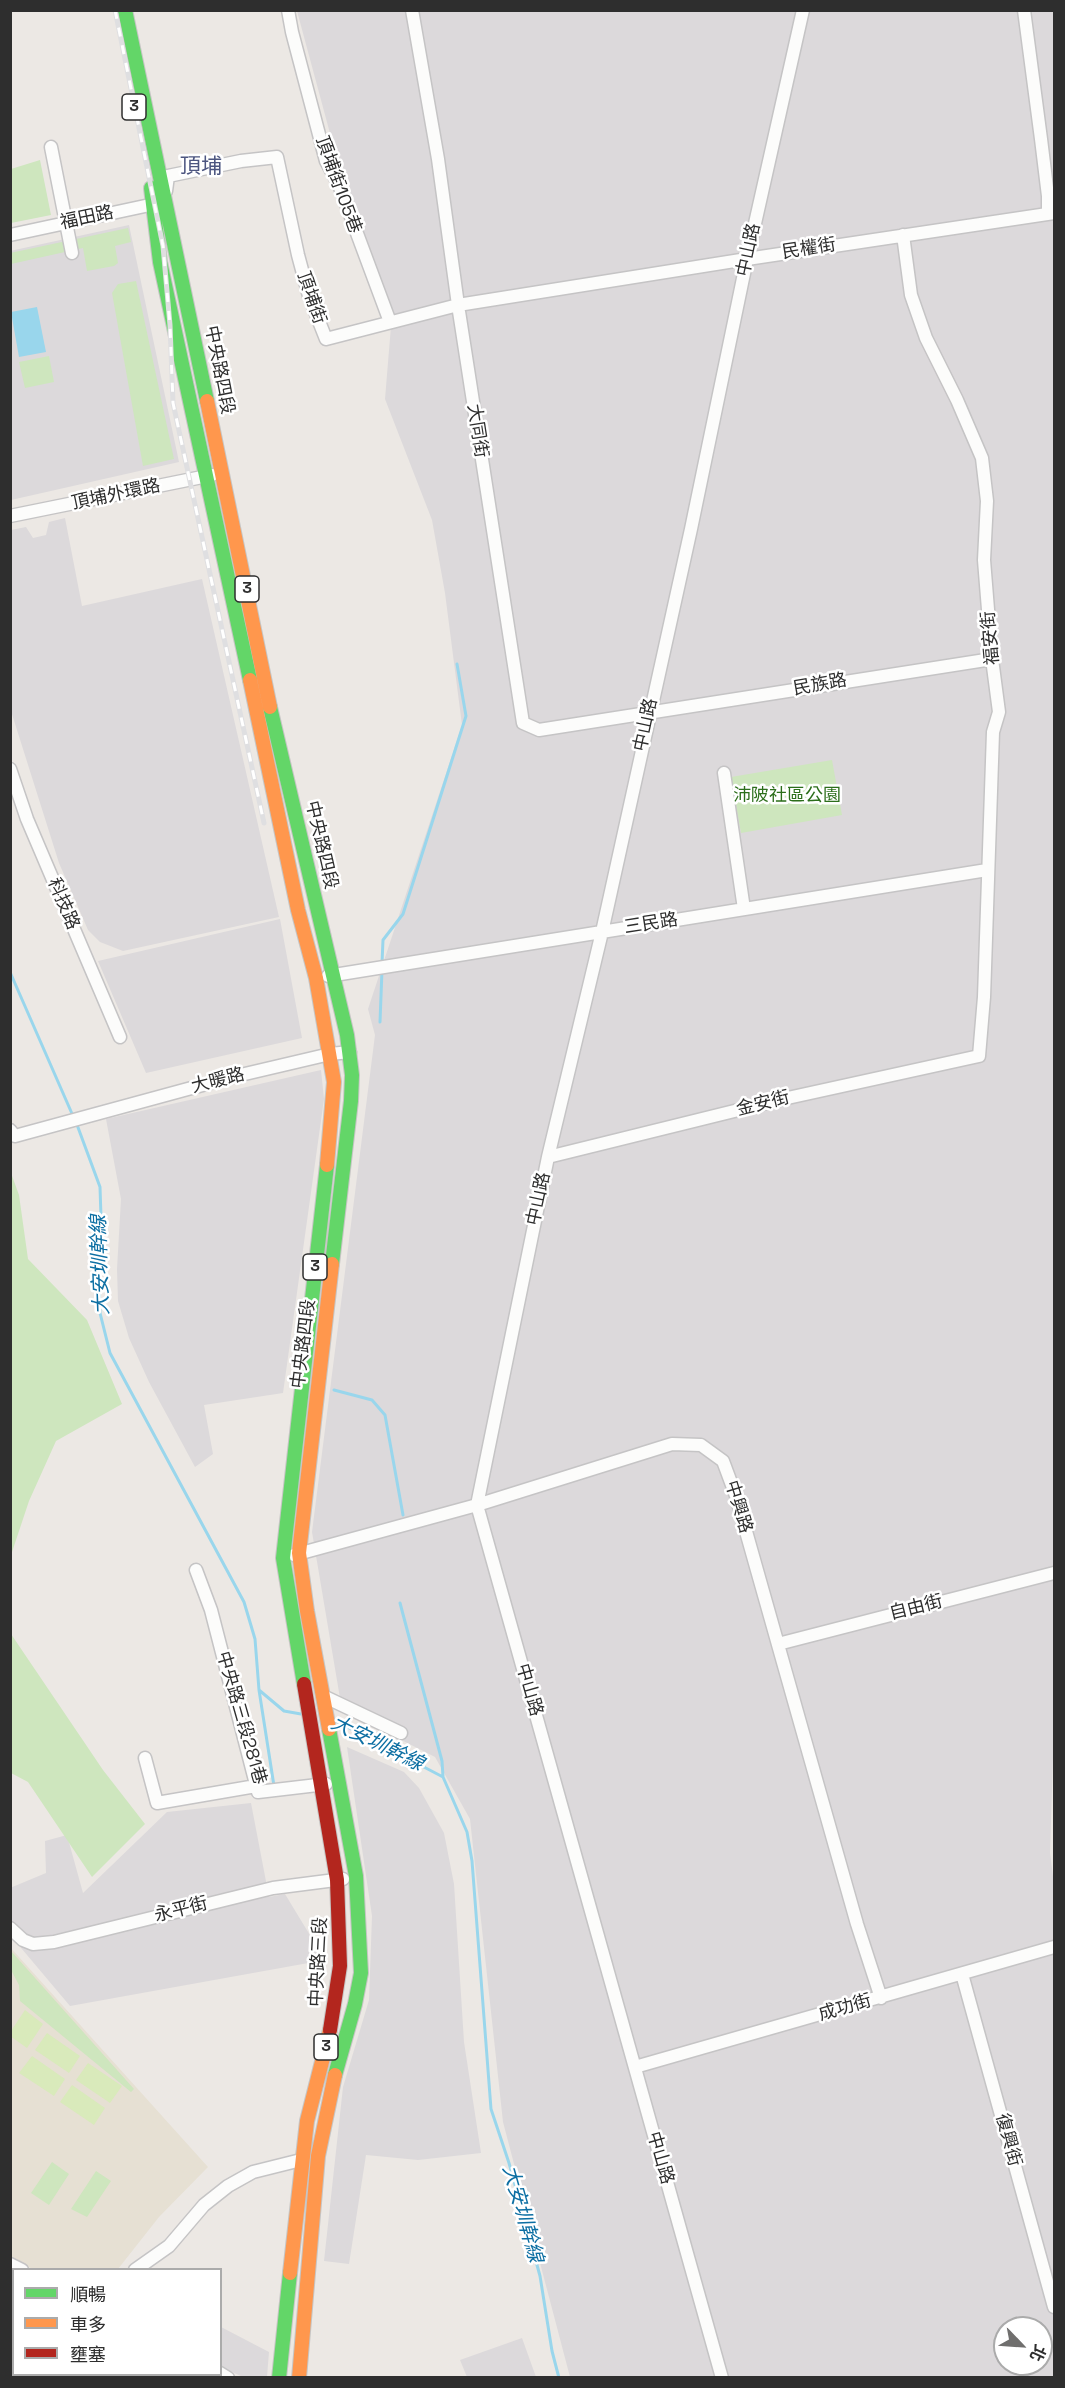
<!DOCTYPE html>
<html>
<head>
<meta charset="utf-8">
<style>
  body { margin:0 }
  #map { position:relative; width:1065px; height:2388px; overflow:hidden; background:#ece8e4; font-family:"Space Grotesk","Noto Sans TC",sans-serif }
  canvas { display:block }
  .frame { position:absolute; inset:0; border:12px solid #2e2e2e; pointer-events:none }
  .legend { position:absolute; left:12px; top:2268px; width:210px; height:108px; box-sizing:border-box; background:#fff; border:2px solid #ababab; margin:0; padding:8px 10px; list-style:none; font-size:18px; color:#2e2e2e }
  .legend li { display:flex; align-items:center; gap:12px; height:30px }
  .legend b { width:30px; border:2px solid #ababab }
  .north { position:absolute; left:993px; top:2316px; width:60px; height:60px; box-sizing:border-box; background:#fff; border:2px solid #ababab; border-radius:50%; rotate:115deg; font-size:16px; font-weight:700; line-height:24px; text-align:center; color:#2e2e2e }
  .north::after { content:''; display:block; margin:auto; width:21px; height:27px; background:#706f6e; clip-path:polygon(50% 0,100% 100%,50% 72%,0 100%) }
</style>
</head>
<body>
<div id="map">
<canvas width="1065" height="2388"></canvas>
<div class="frame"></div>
<ul class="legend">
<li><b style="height:8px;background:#63d668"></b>順暢</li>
<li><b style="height:8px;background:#ff974d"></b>車多</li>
<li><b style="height:8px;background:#b3261e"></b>壅塞</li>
</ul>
<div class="north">北</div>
</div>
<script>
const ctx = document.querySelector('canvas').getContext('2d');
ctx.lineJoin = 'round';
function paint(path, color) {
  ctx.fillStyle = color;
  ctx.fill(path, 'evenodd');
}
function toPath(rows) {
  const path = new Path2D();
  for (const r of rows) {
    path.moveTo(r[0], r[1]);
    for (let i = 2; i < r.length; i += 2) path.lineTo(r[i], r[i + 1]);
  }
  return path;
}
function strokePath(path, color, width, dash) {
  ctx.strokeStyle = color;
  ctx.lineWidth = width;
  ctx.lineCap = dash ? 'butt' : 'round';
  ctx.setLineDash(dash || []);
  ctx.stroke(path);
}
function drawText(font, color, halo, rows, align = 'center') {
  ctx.font = font + ' "Space Grotesk","Noto Sans TC",sans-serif';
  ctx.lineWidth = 5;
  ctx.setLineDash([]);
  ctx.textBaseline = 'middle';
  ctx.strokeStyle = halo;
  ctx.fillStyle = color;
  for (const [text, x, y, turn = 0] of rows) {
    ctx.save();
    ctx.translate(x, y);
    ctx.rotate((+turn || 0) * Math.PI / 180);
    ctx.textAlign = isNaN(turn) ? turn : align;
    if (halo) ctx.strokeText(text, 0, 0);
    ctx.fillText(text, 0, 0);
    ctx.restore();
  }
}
paint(toPath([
  [297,11,1054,11,1054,1725,1050,1853,1054,1884,1054,2377,570,2377,503,2122,470,1819,435,1757,342,1710,312,1532,375,1035,368,1009,462,725,445,593,432,520,385,399,392,314,338,163],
  [1005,2328,1041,2328,1041,2364,1005,2364],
  [129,225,179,462,11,500,10,251],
  [65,518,82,606,202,579,279,917,123,951,100,942,88,930,59,863,11,711,11,530,26,527,33,538,46,535,49,522],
  [280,919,302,1038,146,1073,98,961],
  [321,1070,324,1099,283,1393,204,1405,213,1454,195,1467,149,1382,129,1338,118,1301,117,1269,121,1199,106,1119],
  [347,1747,404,1772,419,1788,444,1833,454,1884,464,2042,481,2153,418,2160,366,2155,349,2264,324,2261,343,2087,369,2000,372,1916],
  [251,1803,269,1897,285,1894,325,1960,70,2006,11,1936,10,1888,46,1873,45,1841,67,1835,83,1893,167,1812],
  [221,2327,269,2352,267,2377,243,2377,221,2367],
  [522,2338,536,2377,467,2377,460,2360]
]), '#dcd9db');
paint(toPath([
  [10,1947,208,2167,159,2217,118,2269,33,2269,11,2259]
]), '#e6e0d3');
paint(toPath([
  [40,160,51,215,11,223,11,169],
  [128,228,131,242,115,246,118,263,114,266,87,271,83,248,11,264,10,253],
  [136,281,174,459,143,466,112,293,118,284],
  [49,356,54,382,25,388,19,362],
  [832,760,842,815,741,833,731,777],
  [11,1173,19,1195,28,1259,87,1320,122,1404,56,1441,29,1501,11,1555],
  [11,1634,103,1770,145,1824,92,1877,28,1782,11,1773],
  [11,1951,134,2089,131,2092,20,2001,19,1985,11,1970],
  [52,2162,69,2174,49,2205,31,2193],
  [96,2171,111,2181,87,2217,71,2209]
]), '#cee6be');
paint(toPath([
  [25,2010,43,2024,27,2048,10,2036,11,2031],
  [47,2033,80,2056,69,2073,35,2050],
  [32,2056,65,2079,54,2096,19,2073],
  [88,2063,122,2086,110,2103,76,2080],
  [72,2085,105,2108,94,2125,60,2102]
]), '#d9eabb');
paint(toPath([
  [37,307,46,352,19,357,11,312]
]), '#99d6ec');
strokePath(toPath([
  [382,963,383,940,403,914,466,716,457,664],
  [10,972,73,1116],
  [380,1022,382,970],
  [76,1122,100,1187,101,1217,98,1271,100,1313,110,1353,244,1602,255,1639,259,1690,284,1711,301,1714],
  [334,1390,372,1400,385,1415,403,1515],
  [400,1603,442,1761,443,1777],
  [259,1690,274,1786],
  [334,1720,443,1777,467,1832,472,1861,491,2109,509,2163,540,2276,552,2351,559,2378]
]), '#99d6ec', 3);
const street = toPath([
  [288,10,292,32,326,161,339,185,390,322],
  [412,10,438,159,458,305,523,723,539,730,992,659],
  [1024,10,1041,139,1048,196,1048,214],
  [51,147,72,253],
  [166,191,168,176,241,161,277,157,298,255,309,296,326,339,458,305,747,259,1054,213],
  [10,235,159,203],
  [10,516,212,475],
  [10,769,27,819,120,1037],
  [724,773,744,909],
  [328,976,987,870],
  [10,1130,15,1136,232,1077,330,1054,350,1052],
  [548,1157,783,1099,979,1056,984,997,993,732,999,712,992,659,984,560,987,501,982,458,957,400,926,338,911,295,903,235],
  [294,1555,477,1505,672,1444,701,1445,723,1461,736,1496,857,1924,881,1998],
  [196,1570,211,1610,258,1792,326,1784],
  [778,1644,1054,1573],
  [323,1696,401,1733],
  [145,1758,157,1803,256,1786],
  [10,1928,23,1940,33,1944,54,1942,273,1888,343,1879],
  [962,1974,1054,2307],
  [635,2067,1054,1947],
  [10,2264,22,2270],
  [135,2270,169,2246,204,2205,228,2186,253,2172,301,2160],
  [220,2373,228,2378],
  [100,2374,100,2378],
  [722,2378,477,1505,548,1157,602,932,691,529,747,259,803,10]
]);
const fast = toPath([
  [125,10,207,401],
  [151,188,160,262,250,680],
  [270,707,347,1035,352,1075,351,1101,332,1264],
  [304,1684,283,1558,327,1165],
  [329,1729,356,1876,361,1973,355,2004,335,2075],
  [279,2378,290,2273]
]);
const slow = toPath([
  [207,401,270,707],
  [250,680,298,910,316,978,334,1082,327,1165],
  [329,1729,307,1611,299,1553,332,1264],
  [290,2273,307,2121,330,2030],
  [299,2378,318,2156,335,2075]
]);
const jam = toPath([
  [304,1684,337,1880,340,1966,330,2030]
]);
strokePath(street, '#c5c4c5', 15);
strokePath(fast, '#c6c5c4', 16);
strokePath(slow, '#c6c5c4', 16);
strokePath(jam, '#c6c5c4', 16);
strokePath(street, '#fcfcfb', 12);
strokePath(fast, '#63d668', 14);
strokePath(slow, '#ff974d', 14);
strokePath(jam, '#b3261e', 14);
const rail = toPath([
  [115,10,163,246,170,325,173,403,264,823]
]);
strokePath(rail, '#dfdfe1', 5);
strokePath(rail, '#fff', 3, [9]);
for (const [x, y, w] of [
  [134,107,24],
  [247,589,24],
  [315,1267,24],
  [326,2047,24]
]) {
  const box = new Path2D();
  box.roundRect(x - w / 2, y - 13, w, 26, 4.5);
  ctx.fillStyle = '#fff';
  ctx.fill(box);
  strokePath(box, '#2e2e2e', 1.5);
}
drawText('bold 16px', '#2e2e2e', null, [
  ["3",134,107],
  ["3",247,589],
  ["3",315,1267],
  ["3",326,2047]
]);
drawText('18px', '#2e2e2e', '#fff', [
  ["頂埔街105巷",338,185,70],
  ["福田路",87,218,-12],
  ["民權街",809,249,-9],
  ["中山路",749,250,-78],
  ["頂埔街",311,298,71],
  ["中央路四段",219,370,79],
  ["大同街",477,431,81],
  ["頂埔外環路",116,495,-12],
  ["福安街",991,638,-95],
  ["民族路",820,685,-10],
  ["中山路",646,725,-78],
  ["中央路四段",321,845,77],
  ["科技路",63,904,67],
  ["三民路",651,924,-9],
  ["大暖路",218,1081,-14],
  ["金安街",763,1104,-14],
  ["中山路",539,1199,-78],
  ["中央路四段",304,1344,-83],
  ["中興路",738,1507,73],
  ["自由街",916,1608,-14],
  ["中山路",529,1690,74],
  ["中央路三段281巷",241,1718,74],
  ["永平街",181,1910,-14],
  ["中央路三段",319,1962,-87],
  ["成功街",845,2008,-16],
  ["復興街",1008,2140,75],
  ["中山路",660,2158,74]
]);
drawText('18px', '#2c6e1b', '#fff', [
  ["沛陂社區公園",787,796]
]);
drawText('italic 20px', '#0d6fa3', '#fff', [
  ["大安圳幹線",101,1265,-92],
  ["大安圳幹線",377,1744,26],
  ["大安圳幹線",522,2214,74]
]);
drawText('21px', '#4d5680', '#fff', [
  ["頂埔",201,167]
]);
</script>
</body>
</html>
